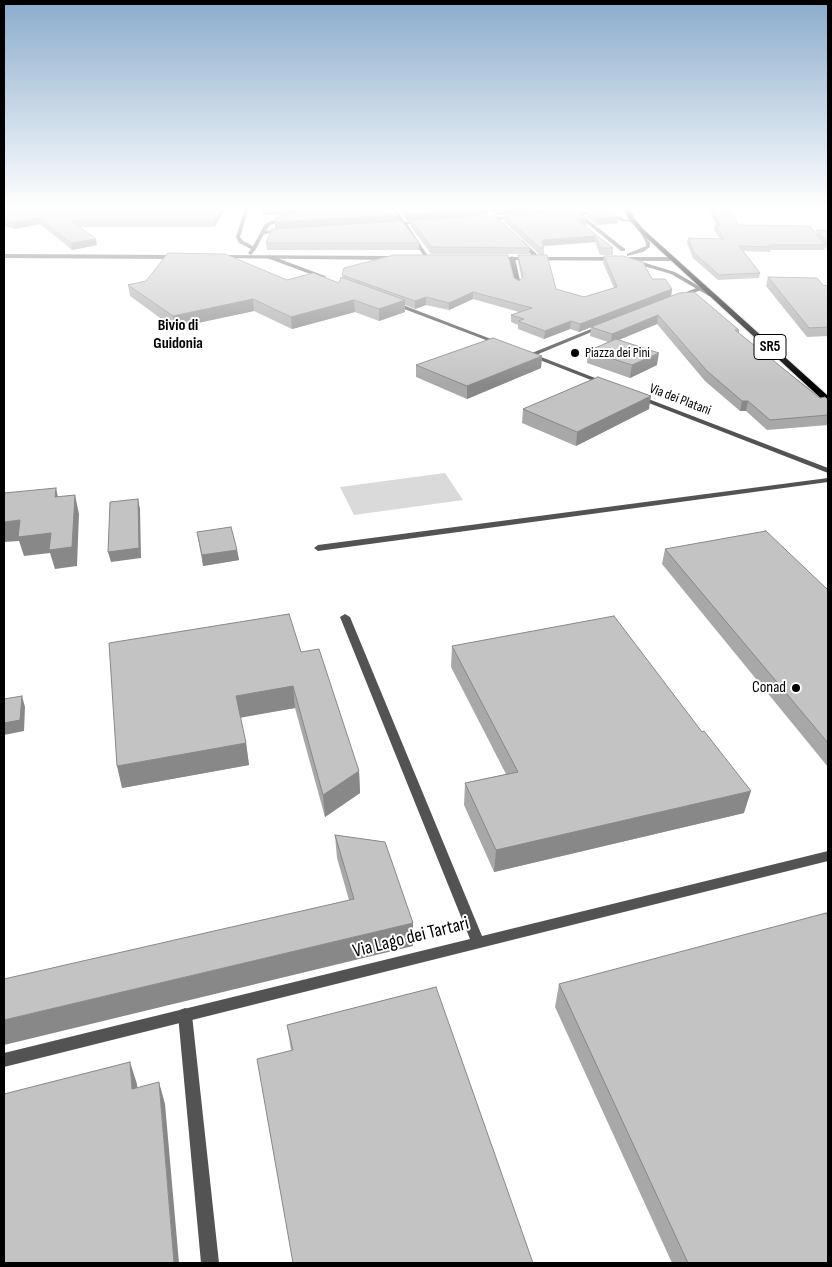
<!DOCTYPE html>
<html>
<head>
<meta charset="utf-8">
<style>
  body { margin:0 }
  #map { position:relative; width:832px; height:1267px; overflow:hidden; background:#fff; font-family:"Sofia Sans Condensed",sans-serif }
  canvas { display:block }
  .frame { position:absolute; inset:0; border:5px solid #000; pointer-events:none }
</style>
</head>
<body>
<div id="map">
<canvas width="832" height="1267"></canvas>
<div class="frame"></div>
</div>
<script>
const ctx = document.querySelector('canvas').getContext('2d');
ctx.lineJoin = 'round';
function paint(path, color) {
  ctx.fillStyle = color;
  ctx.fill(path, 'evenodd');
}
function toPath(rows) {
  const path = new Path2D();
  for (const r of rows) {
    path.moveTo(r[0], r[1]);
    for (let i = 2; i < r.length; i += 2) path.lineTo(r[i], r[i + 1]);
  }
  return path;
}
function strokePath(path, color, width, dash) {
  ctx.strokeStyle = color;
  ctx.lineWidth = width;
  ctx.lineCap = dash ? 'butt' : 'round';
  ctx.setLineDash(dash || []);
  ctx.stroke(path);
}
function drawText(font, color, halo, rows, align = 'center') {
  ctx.font = font + ' "Sofia Sans Condensed",sans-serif';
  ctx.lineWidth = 4;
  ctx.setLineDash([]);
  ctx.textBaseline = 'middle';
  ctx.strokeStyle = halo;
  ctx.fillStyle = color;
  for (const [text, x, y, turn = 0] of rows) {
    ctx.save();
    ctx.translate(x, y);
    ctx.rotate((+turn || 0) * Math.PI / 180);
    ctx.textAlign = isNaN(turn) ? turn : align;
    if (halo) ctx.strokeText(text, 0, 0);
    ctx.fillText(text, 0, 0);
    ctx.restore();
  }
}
paint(toPath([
  [445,473,463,500,354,515,340,487]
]), '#dadada');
const primary = toPath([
  [624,208,630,208,634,218,643,229,828,396,828,403,825,402,639,231,628,218,624,208]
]);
strokePath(primary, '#dbdbdb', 2);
paint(toPath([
  [185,1008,190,1010,192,1015,219,1263,201,1263,178,1015,180,1010,185,1008]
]), '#535353');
paint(toPath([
  [245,208,249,208,240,237,243,241,253,246,265,224,286,215,290,216,269,226,266,231,283,229,285,230,264,234,256,249,251,255,248,253,251,249,239,243,236,237,245,208],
  [391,208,395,208,405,222,427,221,425,223,407,224,430,259,426,259,402,225,388,225,390,223,400,222,391,208],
  [608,211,624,219,635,221,633,222,621,221,607,213,582,215,625,249,625,251,621,251,577,215,565,214,577,212,608,211],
  [517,216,519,218,484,220,482,219,517,216],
  [518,240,522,240,541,258,541,260,537,260,518,242,518,240],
  [269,255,325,276,326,277,321,278,267,258,269,255],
  [512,256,515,258,521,285,518,287,515,285,509,258,512,256],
  [699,287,701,288,701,290,679,298,674,297,699,287],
  [391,302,395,302,504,344,499,345,391,304,391,302],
  [601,325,606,326,536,355,608,383,608,385,604,385,527,355,601,325],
  [638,395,828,468,828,473,636,398,635,397,638,395],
  [828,478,828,482,318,551,314,548,318,545,828,478],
  [345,614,350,617,482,936,828,851,828,861,4,1067,4,1053,470,939,340,617,345,614]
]), '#535353');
paint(toPath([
  [641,229,650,243,650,247,643,252,627,256,627,254,646,246,646,243,639,230,641,229],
  [4,254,177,255,180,257,177,259,4,258,4,254],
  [222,255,395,256,398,258,395,260,220,258,222,255],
  [495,257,673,257,676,259,673,261,497,260,495,257],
  [639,261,675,272,714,295,709,296,671,274,637,264,639,261]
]), '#535353');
paint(primary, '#000');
paint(toPath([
  [4,208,148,208,143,211,146,211,149,208,227,208,214,227,80,227,97,245,72,250,40,224,15,229,4,226],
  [261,208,398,215,398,221,419,243,419,250,267,250,266,243,275,228,275,222,280,217,279,215,262,215],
  [397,208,487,208,488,215,434,219,530,248,529,254,431,254,411,227,411,221,407,221],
  [490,208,607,208,607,209,498,215],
  [708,208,729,208,738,225,816,234,817,230,828,231,828,250,825,247,824,250,770,250,770,252,743,251,760,273,759,278,718,280,693,258,687,243,688,238,720,239,714,230,715,225,717,225],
  [588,210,618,223,597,225,587,217],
  [505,216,587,225,584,226,613,248,613,255,600,255,595,242,544,246,544,255,540,255,504,222],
  [518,255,556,289,584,297,614,288,603,263,604,256,672,289,671,296,739,330,739,333,820,398,828,400,828,425,767,430,746,411,740,411,705,381,657,324,619,340,657,365,630,378,587,363,588,351,608,342,590,336,591,327,579,332,570,329,544,339,518,329,518,325,511,322,511,315,519,312,473,299,449,310,426,305,415,309,405,305,405,312,379,321,355,312,292,329,254,311,174,328,130,296,128,285,287,280,339,283,343,277,342,275,514,278,519,281,522,279,518,262],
  [768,277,823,285,828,286,828,336,807,337,766,286],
  [542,356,541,368,467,399,416,377,416,365],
  [523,409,649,409,576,446,522,423],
  [197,532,237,550,239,560,203,566],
  [665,549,828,590,828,767,662,564],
  [452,646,744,813,494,872,464,805,465,783,506,774,451,667],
  [301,652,359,771,360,793,325,817,295,708,240,717,246,743,249,765,122,788],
  [335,835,413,946,349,900,337,858],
  [559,984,828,1263,672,1263,555,1007],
  [436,987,291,1050,287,1025]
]), '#a8a8a8');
paint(toPath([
  [131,208,148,208,143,211,132,213],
  [223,208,227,208,214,227,213,221],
  [290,208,313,208,280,217,279,211],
  [516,208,607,208,607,209,498,215,498,209],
  [488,209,488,215,407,221,407,215],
  [398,215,398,221,275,229,275,222],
  [618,217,618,223,597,225,598,218],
  [39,218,40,224,15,229,14,223],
  [588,219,587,225,577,226,577,220],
  [595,236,595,242,542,246,542,240],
  [96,239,97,245,72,250,71,243],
  [672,289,671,296,579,332,580,324],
  [473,292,473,299,449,310,449,303],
  [426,297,426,305,415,309,415,301],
  [253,299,254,311,174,328,173,316],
  [354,300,355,312,292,329,291,317],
  [405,300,405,312,379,321,379,309],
  [658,315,657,324,611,343,612,334],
  [571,321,570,329,544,339,545,331],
  [659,353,657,365,630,378,632,365],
  [542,356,541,368,467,399,467,386],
  [651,396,649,409,576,446,577,432],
  [742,401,748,401,746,411,740,411],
  [56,488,60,507,55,497],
  [75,495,79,514,77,566,55,569,50,553,24,556,19,541,4,542,4,522,20,520,51,533],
  [138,499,140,509,141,558,111,562,108,552],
  [237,550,239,560,203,566,202,555],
  [293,686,295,708,239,718,236,696],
  [22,696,25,707,24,731,4,735,4,723],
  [246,743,249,765,122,788,117,766],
  [359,771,360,793,325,817,323,795],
  [751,791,744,813,494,872,496,850],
  [413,923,413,946,4,1045,4,1020],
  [130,1062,137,1084,139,1111,132,1089],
  [159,1082,165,1104,179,1263,174,1263]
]), '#888');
const building = toPath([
  [4,208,43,208,78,214,131,213,146,211,149,208,223,208,213,221,72,221,96,239,71,243,39,218,14,223,4,220,4,208],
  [261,208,290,208,279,211,280,209,261,208],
  [312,208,393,208,398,215,275,222,276,218,312,208],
  [402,208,487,208,488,209,407,215,402,208],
  [497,208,516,208,498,209,497,208],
  [711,208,729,208,738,225,810,226,825,245,769,245,771,247,739,246,760,273,719,275,694,253,688,238,724,239,715,225,720,225,711,208],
  [610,209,618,217,598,218,588,210,610,209],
  [577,211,588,219,577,220,613,248,601,248,595,236,542,240,544,248,540,248,505,216,577,211],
  [495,216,530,248,431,247,411,220,495,216],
  [402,221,419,243,266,243,272,229,402,221],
  [817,230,828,231,828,244,817,230],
  [168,253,225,254,287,280,313,273,339,283,341,277,405,300,379,309,354,300,291,317,253,299,173,316,128,285,146,281,168,253],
  [394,255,508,255,514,278,519,281,523,277,518,255,547,255,556,289,584,297,617,287,604,256,623,256,643,262,652,279,665,279,672,289,580,324,571,321,545,331,518,321,524,319,511,315,532,308,473,292,449,303,426,297,415,301,342,275,344,268,394,255],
  [768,277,817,278,823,285,828,286,828,327,809,328,768,277],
  [694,292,739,330,735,330,820,398,825,397,828,400,828,415,770,420,748,401,742,401,707,371,658,315,612,334,591,327,679,293,694,292],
  [493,338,542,356,467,386,416,365,493,338],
  [616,339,659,353,632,365,588,351,616,339],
  [598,377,651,396,577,432,523,409,598,377],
  [56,488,55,497,75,495,72,547,49,550,51,533,18,537,20,520,4,522,4,493,56,488],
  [138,499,139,548,108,552,110,502,138,499],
  [231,527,237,550,202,555,197,532,231,527],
  [766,531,828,590,828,743,665,549,766,531],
  [289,614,301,652,319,649,359,771,323,795,293,686,236,696,246,743,117,766,109,643,289,614],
  [614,616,702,732,704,731,751,791,496,850,465,783,518,772,452,646,614,616],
  [22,696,20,720,4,723,4,699,22,696],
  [335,835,385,842,413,923,4,1020,4,979,354,899,335,835],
  [826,913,828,916,828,1263,688,1263,559,984,826,913],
  [436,987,533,1263,293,1263,257,1059,293,1050,287,1025,436,987],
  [130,1062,132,1089,159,1082,174,1263,4,1263,4,1094,130,1062]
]);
paint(building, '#c3c3c3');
strokePath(building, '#888', 1);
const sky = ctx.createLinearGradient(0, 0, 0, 385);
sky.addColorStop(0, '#8baccc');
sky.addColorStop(0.54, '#fff');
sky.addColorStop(1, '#ffffff00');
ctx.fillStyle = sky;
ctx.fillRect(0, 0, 832, 385);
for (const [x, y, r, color] of [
  [575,353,5,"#000"],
  [796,688,5,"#000"]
]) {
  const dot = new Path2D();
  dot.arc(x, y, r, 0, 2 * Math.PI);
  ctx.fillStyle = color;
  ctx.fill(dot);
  strokePath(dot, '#fff', 2);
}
drawText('14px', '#000', '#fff', [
  ["Piazza dei Pini",585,353]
], 'left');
drawText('14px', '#000', '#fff', [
  ["Via dei Platani",680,400,21]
]);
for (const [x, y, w] of [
  [770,347,32]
]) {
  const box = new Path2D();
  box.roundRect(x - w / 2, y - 12.5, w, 25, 4);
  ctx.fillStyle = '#fff';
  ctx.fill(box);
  strokePath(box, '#000', 1);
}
drawText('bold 15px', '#000', null, [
  ["SR5",770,347]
]);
drawText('bold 16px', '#000', '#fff', [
  ["Bivio di",178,326],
  ["Guidonia",178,344]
]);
drawText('16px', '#000', '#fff', [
  ["Conad",786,688]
], 'right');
drawText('19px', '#000', '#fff', [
  ["Via Lago dei Tartari",411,938,-14]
]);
</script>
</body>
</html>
